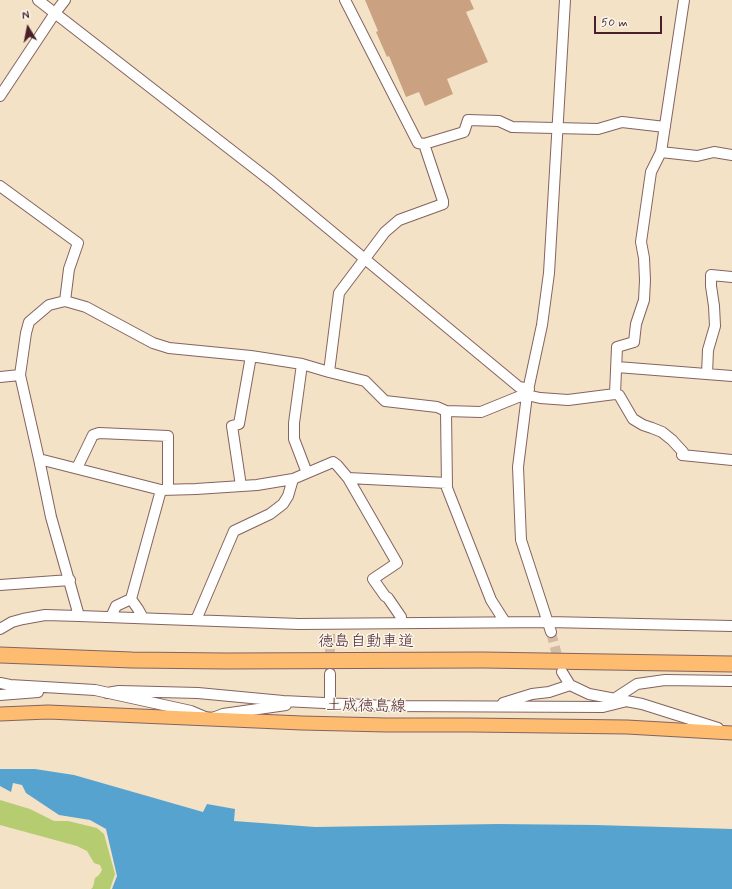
<!DOCTYPE html>
<html>
<head>
<meta charset="utf-8">
<style>
  body { margin:0 }
  #map { position:relative; width:732px; height:889px; overflow:hidden; background:#f3e2c5; font-family:Mynerve,sans-serif }
  canvas { display:block }
  .north { position:absolute; left:8px; top:8px; width:40px; height:40px; -webkit-text-stroke:3px #fbf7ec; paint-order:stroke; rotate:350deg; font-size:11px; font-weight:700; line-height:16px; text-align:center; color:#4a1f2b }
  .north::after { content:''; display:block; margin:auto; width:14px; height:18px; background:#4a1f2b; clip-path:polygon(50% 0,100% 100%,50% 72%,0 100%) }
  .scale { position:absolute; left:594px; top:16px; width:68px; height:18px; box-sizing:border-box; border:2px solid #4a1f2b; border-top:0; padding-left:5px; font-size:12px; line-height:14px; white-space:nowrap; color:#4a1f2b; -webkit-text-stroke:3px #fbf7ec; paint-order:stroke }
</style>
</head>
<body>
<div id="map">
<canvas width="732" height="889"></canvas>
<div class="north">N</div>
<div class="scale">50 m</div>
</div>
<script>
const ctx = document.querySelector('canvas').getContext('2d');
ctx.lineJoin = 'round';
function paint(path, color) {
  ctx.fillStyle = color;
  ctx.fill(path, 'evenodd');
}
function toPath(rows) {
  const path = new Path2D();
  for (const r of rows) {
    path.moveTo(r[0], r[1]);
    for (let i = 2; i < r.length; i += 2) path.lineTo(r[i], r[i + 1]);
  }
  return path;
}
function strokePath(path, color, width, dash) {
  ctx.strokeStyle = color;
  ctx.lineWidth = width;
  ctx.lineCap = dash ? 'butt' : 'round';
  ctx.setLineDash(dash || []);
  ctx.stroke(path);
}
function drawText(font, color, halo, rows, align = 'center') {
  ctx.font = font + ' Mynerve,"Klee One",sans-serif';
  ctx.lineWidth = 3;
  ctx.setLineDash([]);
  ctx.textBaseline = 'middle';
  ctx.strokeStyle = halo;
  ctx.fillStyle = color;
  for (const [text, x, y, turn = 0] of rows) {
    ctx.save();
    ctx.translate(x, y);
    ctx.rotate((+turn || 0) * Math.PI / 180);
    ctx.textAlign = isNaN(turn) ? turn : align;
    if (halo) ctx.strokeText(text, 0, 0);
    ctx.fillText(text, 0, 0);
    ctx.restore();
  }
}
paint(toPath([
  [0,800,30,809,54,821,68,821,97,828,104,834,115,874,110,889,91,889,93,887,95,878,99,875,102,870,100,865,94,863,87,851,77,846,0,825]
]), '#b5cc71');
paint(toPath([
  [0,769,35,769,74,775,203,812,207,804,235,809,234,821,315,827,497,824,595,825,732,829,732,889,112,889,117,876,106,829,90,820,59,815,26,793,22,785,13,783,11,792,0,786]
]), '#56a3cf');
paint(toPath([
  [365,0,470,0,474,9,466,12,488,62,447,79,453,94,425,106,419,92,406,97,389,56,387,57,376,32,378,31]
]), '#cba281');
strokePath(toPath([
  [551,632,560,667],
  [330,674,330,632]
]), '#d1bba6', 10, [10, 5]);
const minor = toPath([
  [38,0,271,181,519,387,529,389],
  [345,0,418,143,424,144,464,132,468,120,499,121,512,127,598,129,622,122,665,127],
  [0,96,55,13,65,0],
  [661,152,697,156,714,152,732,155],
  [0,186,78,243,69,269,65,301],
  [302,364,294,423,294,439,307,473],
  [617,367,732,376],
  [329,372,339,293,385,232,399,220,443,204,443,201,424,144],
  [707,374,708,350,715,326,714,306,711,286,711,275,732,277],
  [0,377,20,375],
  [615,394,617,347,634,342,636,324,644,300,645,280,644,258,641,242,651,172,661,152,684,0],
  [446,411,447,488,491,600,505,622],
  [39,459,161,490,196,489,257,485,293,479,333,462,337,465,348,478,397,563,373,579,385,596,388,598,401,617,401,623],
  [77,468,93,435,99,433,168,436,168,489],
  [348,478,447,483],
  [241,486,232,426,239,424,251,356],
  [0,585,70,580],
  [131,599,138,609,143,618],
  [79,616,51,517,39,459,20,375,26,333,29,322,49,305,65,301,86,307,153,343,169,348,251,356,302,364,329,372,365,381,385,401,437,407,446,411,481,412,518,397,527,395,540,398,568,400,615,394,619,395,633,419,643,425,652,428,662,432,672,440,683,452,682,455,732,460],
  [111,617,116,606,131,599,161,490],
  [196,620,234,531,270,514,283,504,288,496,293,479],
  [0,629,12,622,23,619,45,615,79,616,299,624,548,622,732,626],
  [551,632,521,540,518,467,527,395,542,325,549,273,565,0],
  [562,672,570,685,589,694,642,704,718,728],
  [0,683,10,685,95,690,191,711,210,719,223,714,286,705],
  [107,693,119,691,198,693,283,701,386,706,603,707,627,701],
  [0,695,38,692],
  [614,699,637,684,665,680,732,681],
  [330,703,330,674],
  [503,703,532,694,549,692,570,685]
]);
const major = toPath([
  [0,714,48,712,302,723,386,725,471,725,627,727,732,733]
]);
const highway = toPath([
  [0,655,132,660,226,661,483,660,732,664]
]);
strokePath(minor, '#856361', 12);
strokePath(major, '#856361', 15);
strokePath(highway, '#856361', 17);
strokePath(minor, '#fff', 10);
strokePath(major, '#fdbc70', 13);
strokePath(highway, '#fdbc70', 15);
drawText('16px', '#4a1f2b', '#fbf7ec', [
  ["徳島自動車道",366,643],
  ["土成徳島線",366,707,1]
]);
</script>
</body>
</html>
